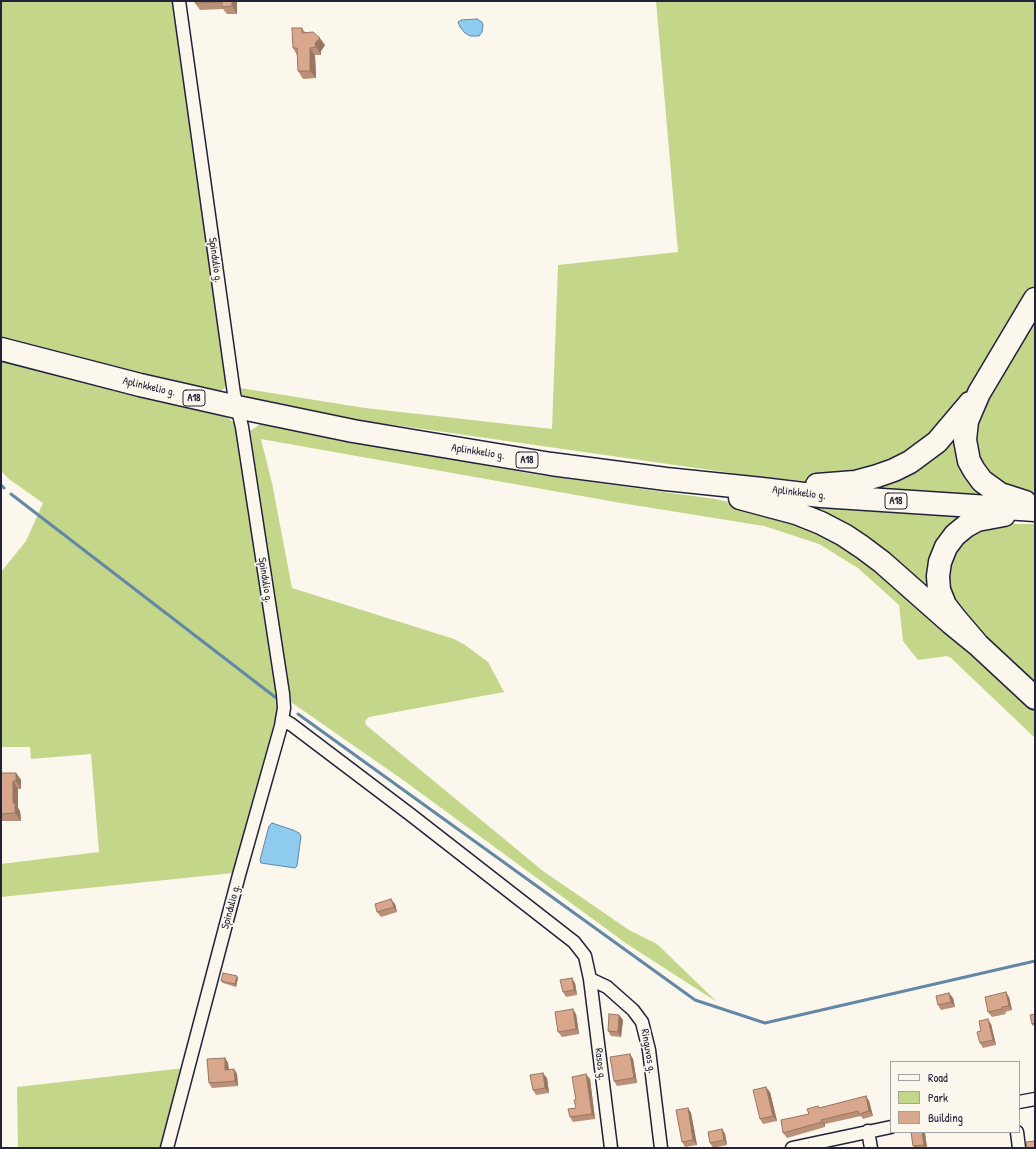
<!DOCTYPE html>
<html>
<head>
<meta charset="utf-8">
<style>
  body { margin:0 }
  #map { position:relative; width:1036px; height:1149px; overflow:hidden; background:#fbf7ec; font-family:"Patrick Hand",sans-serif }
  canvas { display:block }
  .frame { position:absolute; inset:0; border:2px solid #22223b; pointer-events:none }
  .legend { position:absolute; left:890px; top:1061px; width:130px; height:72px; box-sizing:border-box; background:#fbf7ec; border:1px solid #a4a2a5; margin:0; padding:5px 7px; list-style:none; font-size:12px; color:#22223b }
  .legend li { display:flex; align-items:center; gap:8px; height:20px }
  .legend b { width:20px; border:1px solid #a4a2a5 }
</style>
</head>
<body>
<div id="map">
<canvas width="1036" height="1149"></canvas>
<div class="frame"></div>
<ul class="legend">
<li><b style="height:5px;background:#fbf7ec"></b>Road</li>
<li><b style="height:11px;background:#c4d68a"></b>Park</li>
<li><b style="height:11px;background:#d9a88c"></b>Building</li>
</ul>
</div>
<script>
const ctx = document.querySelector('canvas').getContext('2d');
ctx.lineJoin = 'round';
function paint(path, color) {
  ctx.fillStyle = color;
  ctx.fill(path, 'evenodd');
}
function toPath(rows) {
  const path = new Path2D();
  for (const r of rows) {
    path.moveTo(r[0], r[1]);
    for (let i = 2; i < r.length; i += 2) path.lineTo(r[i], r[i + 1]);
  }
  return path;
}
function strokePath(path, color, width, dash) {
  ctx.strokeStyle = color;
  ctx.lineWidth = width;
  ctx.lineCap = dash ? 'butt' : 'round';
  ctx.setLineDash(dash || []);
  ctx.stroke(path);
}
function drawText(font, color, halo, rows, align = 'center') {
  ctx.font = font + ' "Patrick Hand",sans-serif';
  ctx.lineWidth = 3.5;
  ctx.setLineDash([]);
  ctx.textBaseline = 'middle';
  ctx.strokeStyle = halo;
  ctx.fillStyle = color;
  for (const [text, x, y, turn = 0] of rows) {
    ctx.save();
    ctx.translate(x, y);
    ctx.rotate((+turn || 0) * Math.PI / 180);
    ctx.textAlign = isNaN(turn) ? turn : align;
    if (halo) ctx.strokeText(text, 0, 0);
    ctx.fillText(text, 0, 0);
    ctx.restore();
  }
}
paint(toPath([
  [1,1,172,1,215,305,227,379,224,389,218,392,194,389,1,340],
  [656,1,1035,1,1035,286,976,387,917,453,828,480,804,481,745,475,395,425,348,420,243,397,240,388,365,408,552,429,558,265,678,252],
  [1035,315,1035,496,1019,494,992,484,971,445,973,420],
  [1,358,214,412,225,416,232,421,236,426,263,609,278,691,278,706,271,738,237,869,233,873,1,897,1,864,99,852,91,754,31,759,30,747,1,747,1,572,26,541,43,503,9,479,1,471],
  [262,423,532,474,715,499,770,511,836,537,1035,708,1035,738,951,658,947,656,918,660,903,641,899,605,858,568,819,544,764,526,621,503,261,439,272,483,292,588,454,639,465,645,488,662,504,692,369,717,365,721,366,725,543,871,629,930,657,944,717,1002,627,944,403,780,291,702,250,431],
  [962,423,991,499,853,490],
  [786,503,976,515,956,527,934,601],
  [1004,524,1035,524,1035,689,968,626,945,592,949,553,964,534],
  [184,1068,163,1148,18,1148,17,1087]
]), '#c4d68a');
const water = toPath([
  [477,19,482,22,483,25,482,32,479,36,470,36,465,33,460,27,458,22,461,20,477,19],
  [272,823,293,830,299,833,301,836,297,866,295,868,261,863,260,860,269,826,272,823]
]);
paint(water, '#8fcbef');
strokePath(water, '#6387a7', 1);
strokePath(toPath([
  [1,485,4,488],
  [11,494,275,697],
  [298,714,695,1000,765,1023,1035,961]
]), '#6387a7', 3);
const street = toPath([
  [282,719,292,725,411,815,574,942,585,956,590,979,611,1148],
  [590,979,607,987,633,1010,642,1022,649,1050,661,1148],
  [1019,1102,1035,1099],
  [868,1131,871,1148],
  [1017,1132,1019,1148],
  [167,1148,239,875,281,726,284,708,283,694,242,427,234,394,179,1],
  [792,1148,891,1127]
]);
const highway = toPath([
  [1,349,140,385,237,407,353,431,551,464,666,479,762,489,821,496,1035,510],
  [817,485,855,482,877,476,894,470,910,462,937,442,970,403],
  [740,498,796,513,821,523,844,535,862,547,882,562,951,623,978,645],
  [1025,502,1000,494,982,481,974,470,969,461,965,440,967,421,979,393,1035,299],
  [1004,515,977,520,966,526,955,535,946,547,940,562,938,576,939,590,945,605,955,618,978,645,1035,698]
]);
strokePath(street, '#22223b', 15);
strokePath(highway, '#22223b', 25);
strokePath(street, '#fbf7ec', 12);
strokePath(highway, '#fbf7ec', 22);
paint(toPath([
  [237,1,237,14,227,14,223,9,200,10,195,3],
  [302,28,305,32,325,45,321,51,321,55,315,55,316,78,303,79,298,71,297,55,293,48],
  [1,773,16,773,21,780,21,789,18,789,18,808,20,811,21,821,2,821,1,820],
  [395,904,397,912,381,917,377,912],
  [238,978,236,987,223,983,221,981],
  [575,983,577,995,566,997,563,992],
  [1009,997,1012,1010,1005,1012,1006,1014,992,1017,988,1012],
  [953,998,955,1007,941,1010,938,1005],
  [576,1014,579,1034,562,1037,558,1032],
  [1035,1014,1035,1026,1033,1026,1032,1024],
  [619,1015,623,1020,621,1037,611,1036,608,1031],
  [991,1024,996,1045,983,1048,980,1043,981,1031],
  [630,1054,633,1059,637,1083,617,1086,614,1081],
  [225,1058,228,1063,229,1069,234,1069,237,1074,238,1086,212,1088,209,1083],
  [547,1078,549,1093,536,1095,533,1090],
  [590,1079,595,1119,573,1122,570,1117,576,1108,576,1100],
  [770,1092,777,1121,763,1124,760,1119],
  [866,1096,869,1101,873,1116,863,1119,861,1116,825,1124,825,1127,787,1138,783,1133,818,1106,819,1108],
  [688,1108,691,1113,697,1145,685,1147,682,1142],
  [722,1129,725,1134,727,1145,713,1148,710,1143],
  [911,1132,924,1132,925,1133,927,1148,915,1148,913,1146]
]), '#bb9078');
paint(toPath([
  [232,1,237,1,237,14,232,6],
  [320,38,325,45,321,51,321,55,316,47,315,43],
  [310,48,315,55,316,78,310,71],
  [16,773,21,780,21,789,16,781],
  [13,781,18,789,18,808,20,811,21,821,15,813,13,803],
  [391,899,395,904,397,912,394,907],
  [237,976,238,978,236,987,235,984],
  [572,978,575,983,577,995,574,990],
  [1006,992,1009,997,1012,1010,1009,1006],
  [949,993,953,998,955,1007,951,1002],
  [573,1009,576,1014,579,1034,576,1029],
  [619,1015,623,1020,621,1037,618,1032],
  [988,1019,991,1024,996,1045,993,1040],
  [630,1054,633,1059,637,1083,634,1078],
  [225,1058,228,1063,229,1074,225,1070],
  [234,1069,237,1074,238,1086,235,1081],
  [543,1073,547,1078,549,1093,545,1088],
  [586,1074,590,1079,595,1119,592,1114],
  [766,1087,770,1092,777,1121,773,1116],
  [866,1096,869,1101,873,1116,869,1111],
  [688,1108,691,1113,697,1145,693,1140],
  [821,1120,825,1124,825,1127,822,1122],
  [722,1129,725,1134,727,1145,724,1140],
  [922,1132,924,1132,925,1133,927,1148,926,1148,924,1145]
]), '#987662');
const building = toPath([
  [195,1,232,1,232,6,222,7,222,2,195,3,195,1],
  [292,28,302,28,302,33,313,32,320,38,315,43,316,47,310,48,310,71,298,71,297,48,293,48,292,28],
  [1,773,16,773,16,781,13,781,13,803,15,803,15,813,1,814,1,773],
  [391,899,394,907,377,912,375,904,391,899],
  [223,973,237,976,235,984,221,981,223,973],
  [572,978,574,990,563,992,560,980,572,978],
  [1006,992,1009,1006,1002,1007,1002,1009,988,1012,985,997,1006,992],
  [949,993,951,1002,938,1005,936,996,949,993],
  [573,1009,576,1029,558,1032,555,1012,573,1009],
  [609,1014,619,1015,618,1032,608,1031,609,1014],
  [1035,1014,1035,1023,1032,1024,1030,1015,1035,1014],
  [988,1019,993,1040,980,1043,977,1032,981,1031,979,1021,988,1019],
  [630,1054,634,1078,614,1081,610,1057,630,1054],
  [225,1058,225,1070,234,1069,235,1081,209,1083,207,1059,225,1058],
  [543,1073,545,1088,533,1090,530,1075,543,1073],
  [586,1074,592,1114,570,1117,568,1109,576,1108,574,1100,576,1100,572,1077,586,1074],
  [766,1087,773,1116,760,1119,753,1090,766,1087],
  [866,1096,869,1111,859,1114,858,1111,821,1120,822,1122,783,1133,781,1120,809,1114,807,1109,818,1106,819,1108,866,1096],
  [688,1108,693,1140,682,1142,676,1110,688,1108],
  [722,1129,724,1140,710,1143,708,1132,722,1129],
  [911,1132,922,1132,924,1145,913,1146,911,1132],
  [1035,1141,1035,1148,1027,1148,1026,1142,1035,1141]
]);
paint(building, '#d9a88c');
strokePath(building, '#987662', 1);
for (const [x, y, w] of [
  [194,398,22],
  [527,460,22],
  [896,501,22]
]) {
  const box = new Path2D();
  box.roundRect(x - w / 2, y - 8, w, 16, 3);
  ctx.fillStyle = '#fbf7ec';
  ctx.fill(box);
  strokePath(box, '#22223b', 1);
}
drawText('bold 10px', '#22223b', null, [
  ["A18",194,398],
  ["A18",527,460],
  ["A18",896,501]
]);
drawText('11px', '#22223b', '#fbf7ec', [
  ["Spindulio g.",215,260,82],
  ["Aplinkkelio g.",149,387,13],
  ["Aplinkkelio g.",478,452,9],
  ["Aplinkkelio g.",799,493,7],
  ["Spindulio g.",265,580,81],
  ["Spindulio g.",231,907,-75],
  ["Ringuvos g.",648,1051,80],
  ["Rasos g.",600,1064,83]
]);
</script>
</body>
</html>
